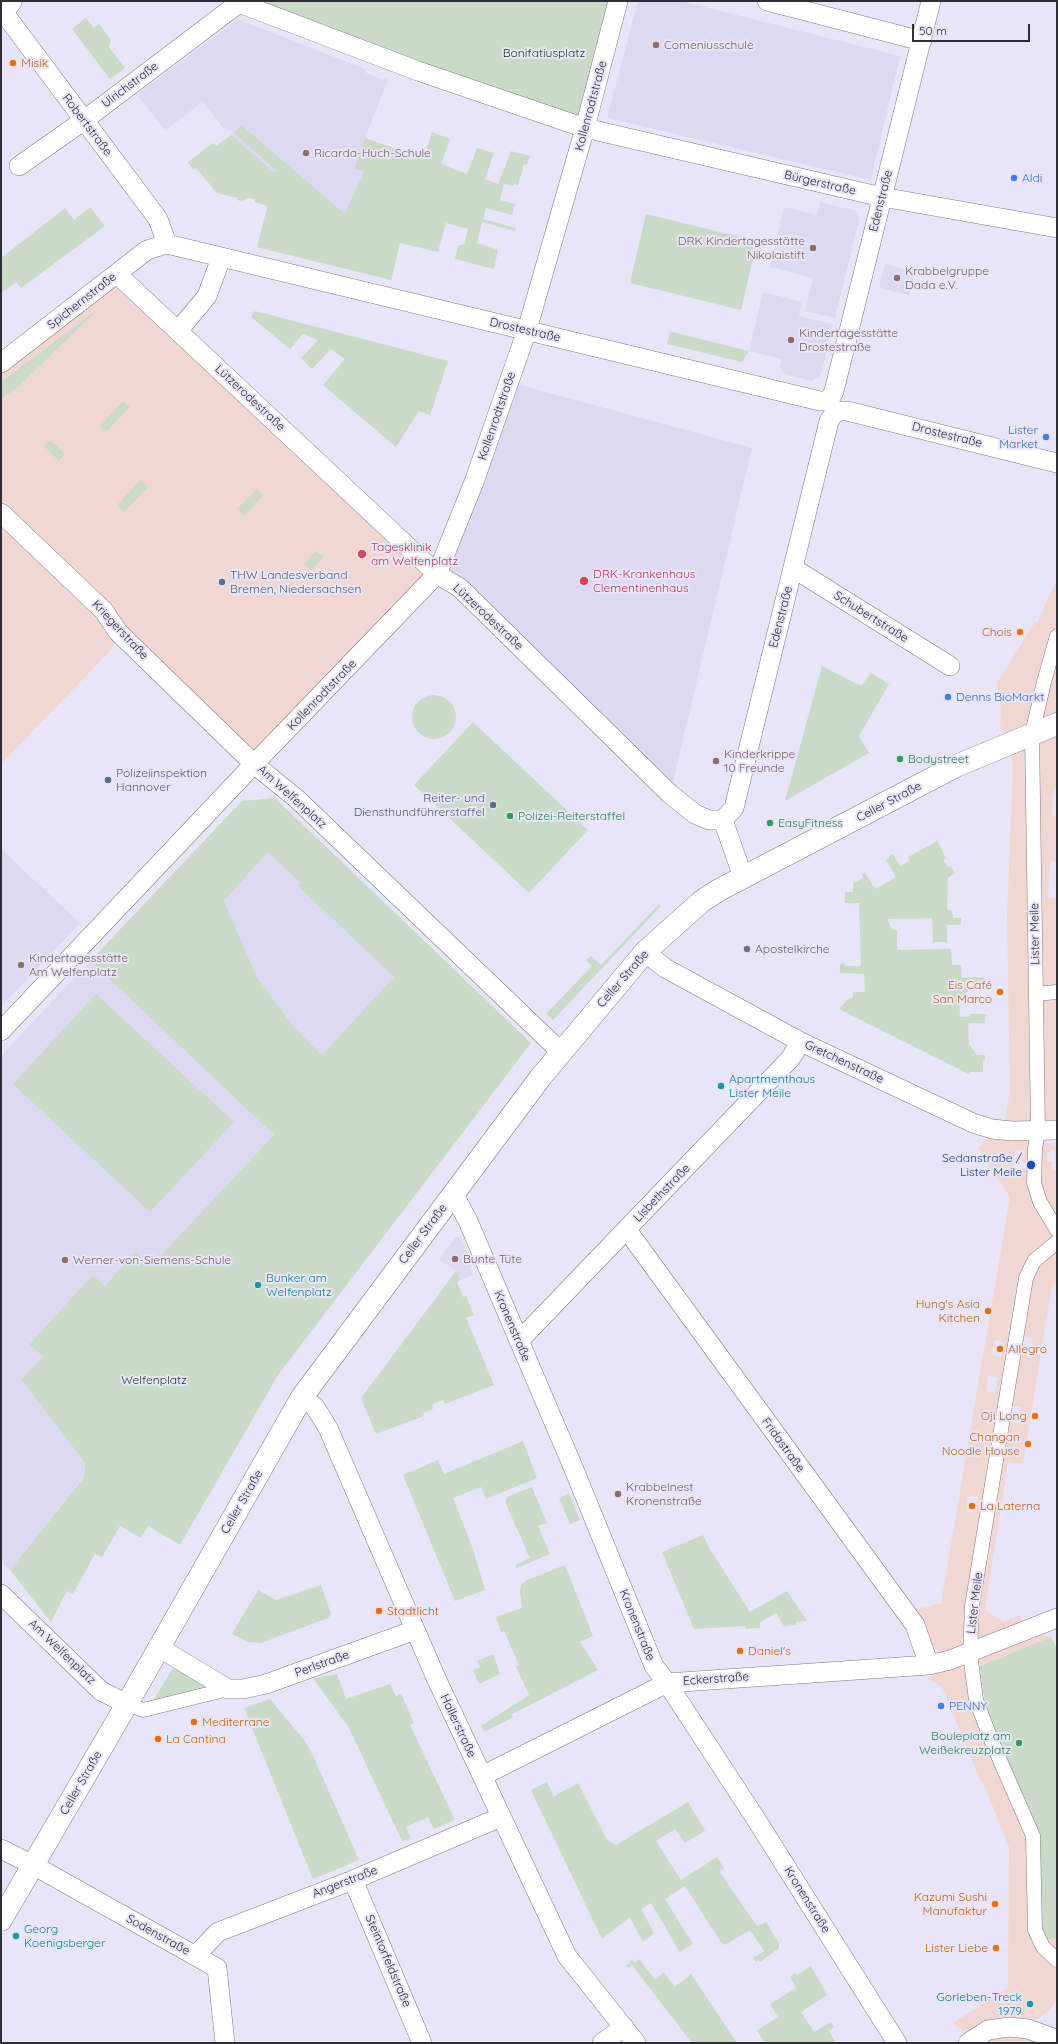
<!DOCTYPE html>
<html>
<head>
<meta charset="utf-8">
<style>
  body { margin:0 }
  #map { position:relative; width:1058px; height:2044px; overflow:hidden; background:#e8e5f8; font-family:Quicksand,sans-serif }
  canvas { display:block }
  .frame { position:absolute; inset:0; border:2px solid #2f2d35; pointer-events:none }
  .scale { position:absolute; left:912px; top:24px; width:118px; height:18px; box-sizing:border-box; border:2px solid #2f2d35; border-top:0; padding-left:5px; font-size:12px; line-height:14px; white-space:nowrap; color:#2f2d35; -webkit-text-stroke:3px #e8e5f8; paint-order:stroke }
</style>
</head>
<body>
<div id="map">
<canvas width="1058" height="2044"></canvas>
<div class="frame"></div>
<div class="scale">50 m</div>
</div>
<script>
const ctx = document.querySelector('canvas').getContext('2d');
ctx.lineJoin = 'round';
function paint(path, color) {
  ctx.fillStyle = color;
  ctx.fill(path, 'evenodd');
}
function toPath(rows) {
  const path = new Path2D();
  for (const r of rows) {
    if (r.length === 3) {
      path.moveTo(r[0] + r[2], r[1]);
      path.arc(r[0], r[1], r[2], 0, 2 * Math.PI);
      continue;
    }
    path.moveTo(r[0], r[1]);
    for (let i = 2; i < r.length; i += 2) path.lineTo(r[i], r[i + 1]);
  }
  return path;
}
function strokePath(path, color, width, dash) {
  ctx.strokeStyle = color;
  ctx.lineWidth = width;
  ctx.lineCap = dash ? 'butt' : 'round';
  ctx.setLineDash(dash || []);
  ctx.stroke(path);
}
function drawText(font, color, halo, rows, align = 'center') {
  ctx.font = font + ' Quicksand,sans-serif';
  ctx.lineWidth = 4;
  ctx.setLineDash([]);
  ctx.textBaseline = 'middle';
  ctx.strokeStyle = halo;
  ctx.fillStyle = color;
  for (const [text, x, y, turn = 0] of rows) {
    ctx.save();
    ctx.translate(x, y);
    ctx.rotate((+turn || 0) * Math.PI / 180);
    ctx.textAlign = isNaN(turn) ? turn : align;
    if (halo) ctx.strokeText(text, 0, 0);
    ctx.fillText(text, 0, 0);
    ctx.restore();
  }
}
paint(toPath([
  [117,274,437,574,254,764,118,632,113,648,1,764,1,363],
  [1057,579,1057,783,1053,797,1052,815,1057,816,1057,862,1050,861,1048,898,1057,898,1057,1124,1005,1122,1009,1095,1010,1095,1007,917,1013,764,1004,732,1000,726,1001,711,997,683,1035,622,1037,623],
  [989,1138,1040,1141,1057,1147,1057,1282,1052,1285,1023,1464,1008,1462,985,1610,1004,1622,1020,1615,1024,1624,957,1651,939,1653,931,1643,917,1611,922,1606,923,1608,941,1603,1010,1197,978,1148],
  [1020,1150,1019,1158,1027,1167,1023,1169,1013,1169,1015,1151],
  [1051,1150,1055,1150,1056,1171,1052,1171,1052,1161,1047,1161,1047,1152,1051,1152,1051,1157],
  [1023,1336,1032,1338,1031,1346,1022,1344],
  [994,1340,1004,1342,1001,1357,992,1355],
  [988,1376,998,1377,995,1393,986,1391],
  [1011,1406,1020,1407,1019,1416,1009,1414],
  [968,1495,978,1497,975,1513,966,1511],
  [1035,1633,1051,1637,980,1666,984,1700,997,1736,1039,1837,1044,1931,1046,1936,1053,1940,1057,1939,1057,1998,1050,2010,1037,2019,1009,2017,992,2021,970,2036,953,2023,1008,1988,1009,1847,983,1782,981,1782,942,1687,928,1679,935,1673,979,1659],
  [992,2034,1056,2039,1056,2043,979,2043]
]), '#f1d7d1');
paint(toPath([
  [638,1,681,1,900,56,871,180,607,118],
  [238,19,367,70,366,73,384,80,386,78,388,79,354,167,414,186,391,280,257,247,275,174,231,135,232,131,223,128,203,102,165,130,137,95],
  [820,202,856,211,859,219,835,318,805,311,813,278,770,267,784,207,817,215],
  [885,264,911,271,911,273,913,273,909,295,879,288],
  [763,292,802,302,799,316,833,324,821,375,812,381,785,374,780,367,782,359,749,351],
  [509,382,752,448,670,794,437,574],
  [1,849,80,923,1,1007],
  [268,852,301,883,298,886,395,977,322,1055,293,1026,257,977,224,901],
  [90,961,274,1135,151,1267,104,1286,93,1276,29,1343,43,1357,21,1379,85,1463,84,1476,10,1570,1,1562,1,1056],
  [456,1237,461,1238,471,1261,470,1266,473,1275,460,1280,456,1271,439,1259]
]), '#ddd9f3');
paint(toPath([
  [243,1,613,1,581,122],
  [86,18,94,28,99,24,111,40,109,47,125,68,110,79,72,29],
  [241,125,345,214,364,171,354,168,365,138,424,159,432,132,450,139,441,164,467,174,477,148,494,153,485,179,498,184,511,151,530,156,527,165,524,164,518,185,514,184,513,186,504,184,500,200,515,204,512,215,486,208,483,219,516,228,515,231,482,222,477,243,498,250,494,269,455,259,458,246,464,244,468,229,446,223,438,252,400,243,391,280,257,247,268,206,255,202,255,199,248,198,241,201,237,200,237,198,217,193,196,168,193,169,188,162,213,143,216,146,231,135,275,173,276,170,234,133],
  [90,207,105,226,21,288,16,282,1,293,1,258,65,208,74,220],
  [646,214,757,241,741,310,630,283],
  [98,309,18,387,1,399,1,382],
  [255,311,448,361,430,415,419,411,396,447,323,385,345,359,331,349,312,369,301,358,318,340,303,334,290,349,251,317],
  [670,331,680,334,749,351,742,362,667,344],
  [123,401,130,407,106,432,100,426],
  [50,440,65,454,59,461,44,446],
  [141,480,148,487,124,512,117,505],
  [257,489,264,495,244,516,237,509],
  [316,551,323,557,311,570,304,564],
  [822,666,861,686,871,673,889,684,859,736,869,753,785,801],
  [434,717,22],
  [473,722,588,830,529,893,414,785],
  [275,798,531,1043,278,1375,180,1545,148,1526,141,1538,120,1526,102,1557,95,1554,73,1594,67,1591,51,1622,10,1570,84,1477,85,1463,21,1379,43,1357,29,1344,93,1275,105,1286,135,1252,151,1266,274,1135,90,961,242,801],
  [268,852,300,883,298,886,394,977,322,1055,293,1026,257,977,224,901],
  [937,841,946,858,943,860,948,867,951,866,955,873,948,878,947,910,952,910,953,918,961,918,961,925,947,925,947,942,933,942,932,918,887,919,892,930,897,930,897,950,951,949,952,965,961,965,962,978,984,977,986,980,985,983,968,983,968,992,965,993,965,996,959,996,960,1017,969,1017,970,1014,986,1014,988,1016,985,1016,985,1023,968,1023,969,1044,977,1055,985,1055,985,1061,983,1061,983,1072,970,1072,969,1074,839,1009,849,998,853,998,853,992,865,992,864,974,840,973,840,964,844,963,845,966,861,966,859,903,845,903,845,892,853,892,853,883,863,878,862,874,865,873,875,889,896,877,886,860,889,858,889,856,893,854,900,866,910,860,908,857],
  [659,904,661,906,553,1020,546,1014,592,966,586,960,591,956,601,965],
  [96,994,234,1122,150,1212,13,1084],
  [456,1271,460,1280,457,1282,463,1297,466,1296,474,1315,466,1318,494,1385,445,1404,443,1400,432,1404,433,1409,423,1413,424,1416,376,1434,361,1398],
  [523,1441,537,1478,486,1499,481,1487,453,1498,473,1549,485,1590,455,1601,403,1475,438,1460,444,1474],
  [532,1487,547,1523,538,1526,550,1554,517,1568,515,1565,530,1558,505,1502,507,1497],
  [569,1493,580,1520,570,1524,559,1498],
  [703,1535,711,1551,750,1612,787,1591,807,1621,796,1622,796,1625,784,1626,776,1613,760,1622,760,1628,746,1629,745,1626,694,1629,662,1552],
  [565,1565,593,1636,580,1642,598,1670,512,1714,513,1717,484,1732,481,1726,529,1695,516,1666,519,1665,504,1631,501,1632,496,1617,522,1608,520,1592,521,1585,527,1580],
  [321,1585,331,1614,328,1618,261,1643,248,1642,232,1634,258,1590,276,1600],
  [1051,1637,1057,1649,1057,1939,1053,1940,1048,1938,1042,1930,1039,1837,997,1736,984,1700,980,1666],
  [493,1654,500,1674,479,1684,473,1670,480,1667,477,1661],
  [173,1668,206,1686,153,1701],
  [337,1674,346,1699,390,1684,396,1696,401,1694,414,1723,410,1725,455,1820,434,1829,428,1817,406,1827,411,1839,402,1841,349,1728,313,1678],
  [270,1699,305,1741,314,1758,359,1860,313,1879,244,1708],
  [547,1782,554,1796,578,1783,607,1840,616,1845,688,1802,705,1831,685,1843,675,1829,656,1841,681,1880,717,1857,724,1868,719,1871,757,1926,766,1922,779,1943,779,1948,760,1962,758,1960,756,1962,753,1958,764,1951,750,1930,725,1945,720,1941,685,1886,665,1899,693,1944,680,1952,651,1903,641,1909,654,1933,643,1942,630,1917,602,1939,531,1790],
  [639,1959,655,1980,664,1972,675,1987,691,1974,737,2043,692,2043,632,1965,628,1968,626,1966,632,1960,635,1963],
  [811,1966,827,1995,801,2012,814,2032,831,2022,834,2027,829,2031,836,2043,765,2043,757,2030,778,2017,770,2004,796,1988,790,1977,795,1973,797,1975]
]), '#c9dac7');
const pedestrian = toPath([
  [1057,636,1044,682,1032,734,1038,1130,1035,1149,1034,1183,1040,1202,1057,1230],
  [1036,994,1057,992],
  [1057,1242,1034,1261,1026,1278,972,1606,970,1653,976,1700,992,1742,1033,1836,1035,1930,1043,1947,1057,1960],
  [127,1704,143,1710,228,1689]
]);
const minor = toPath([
  [767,1,922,41],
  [239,3,418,71,585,128,882,197,1057,228],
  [1,9,158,219,167,244],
  [19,166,83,121,239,3],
  [167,244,820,401,829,401,834,391,931,1],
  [117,274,437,574,460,588,670,794,695,814,709,820,723,820],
  [178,331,207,296,221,258],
  [1,363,147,250,167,244],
  [1,513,104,611,118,632,254,764,437,574,474,482,527,330,585,128,618,1],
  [793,568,950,666],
  [723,820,734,808,829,421,836,411,847,411,1057,463],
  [723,820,743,877],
  [645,952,665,968,801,1042,973,1123,992,1129,1012,1131,1057,1130],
  [1,1031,254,764,297,799,561,1052],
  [453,1193,468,1221,573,1467,654,1666,667,1683,754,1816,897,2043],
  [627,1230,915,1625,929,1665],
  [519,1341,790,1059,801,1042],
  [302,1397,315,1407,328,1428,436,1678,567,1956,636,2043],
  [1,1594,101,1691,127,1704],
  [158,1647,228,1689,243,1689,266,1684,415,1630],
  [482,1776,667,1683,929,1665,950,1660,1057,1618],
  [1,1849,33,1865,217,1968,225,2043],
  [353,1880,422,2043],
  [195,1956,218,1932,353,1880,501,1817],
  [602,2043,624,2027],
  [968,2043,988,2030,1009,2027,1028,2029,1056,2039]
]);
const tertiary = toPath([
  [1,13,11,1],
  [1,1920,127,1704,302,1397,540,1078,645,952,702,901,719,890,956,766,1057,724]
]);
strokePath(pedestrian, '#7c798a', 15);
strokePath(minor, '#7c798a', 20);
strokePath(tertiary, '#7c798a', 23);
strokePath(pedestrian, '#fff', 14);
strokePath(minor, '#fff', 19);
strokePath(tertiary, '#fff', 22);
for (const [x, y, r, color] of [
  [656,45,4,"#8d6e63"],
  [13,63,4,"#e8710a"],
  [306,153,4,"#8d6e63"],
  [1014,178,4,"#3f7fe0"],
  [813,248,4,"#8d6e63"],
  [897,278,4,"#8d6e63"],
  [791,340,4,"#8d6e63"],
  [1046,437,4,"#3f7fe0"],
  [362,554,5,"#e0444e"],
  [584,581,5,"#e0444e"],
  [222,582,4,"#5c6f8a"],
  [1020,632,4,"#e8710a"],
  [948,697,4,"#3f7fe0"],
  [900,759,4,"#2e9e5b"],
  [716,761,4,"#8d6e63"],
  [108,780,4,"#5c6f8a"],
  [493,805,4,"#5c6f8a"],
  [510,816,4,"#2e9e5b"],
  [770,823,4,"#2e9e5b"],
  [747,949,4,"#6b7280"],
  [21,965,4,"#8d6e63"],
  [1000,992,4,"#e8710a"],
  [721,1086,4,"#0f9aa8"],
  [1031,1165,5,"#1a4fb4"],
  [455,1259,4,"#8d6e63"],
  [65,1260,4,"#8d6e63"],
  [258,1285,4,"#0f9aa8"],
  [988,1311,4,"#e8710a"],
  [1000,1349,4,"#e8710a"],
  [1035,1416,4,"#e8710a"],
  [1028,1444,4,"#e8710a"],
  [618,1494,4,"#8d6e63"],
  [972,1506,4,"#e8710a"],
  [379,1611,4,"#e8710a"],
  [740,1651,4,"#e8710a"],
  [941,1706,4,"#3f7fe0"],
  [194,1722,4,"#e8710a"],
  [158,1739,4,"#e8710a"],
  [1019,1743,4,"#2e9e5b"],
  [995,1904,4,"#e8710a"],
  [16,1936,4,"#0f9aa8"],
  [996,1948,4,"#e8710a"],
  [1030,2004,4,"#0f9aa8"]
]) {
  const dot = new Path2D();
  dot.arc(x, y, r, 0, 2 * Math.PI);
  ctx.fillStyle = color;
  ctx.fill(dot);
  strokePath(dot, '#e8e5f8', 1.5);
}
drawText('12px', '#785e54', '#e8e5f8', [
  ["Comeniusschule",664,45],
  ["Ricarda-Huch-Schule",314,153],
  ["DRK Kindertagesstätte",805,241,"right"],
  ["Nikolaistift",805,255,"right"],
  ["Krabbelgruppe",905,271],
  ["Dada e.V.",905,285],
  ["Kindertagesstätte",799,333],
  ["Drostestraße",799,347],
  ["Kinderkrippe",724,754],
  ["10 Freunde",724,768],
  ["Kindertagesstätte",29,958],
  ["Am Welfenplatz",29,972],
  ["Bunte Tüte",463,1259],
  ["Werner-von-Siemens-Schule",73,1260],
  ["Krabbelnest",626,1487],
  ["Kronenstraße",626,1501]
], 'left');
drawText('12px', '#193d13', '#e8e5f8', [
  ["Bonifatiusplatz",544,53],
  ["Welfenplatz",154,1380]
]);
drawText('12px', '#c56008', '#e8e5f8', [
  ["Misik",21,63],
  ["Chois",1012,632,"right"],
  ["Eis Café",992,985,"right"],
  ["San Marco",992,999,"right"],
  ["Hung's Asia",980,1304,"right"],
  ["Kitchen",980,1318,"right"],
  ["Allegro",1008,1349],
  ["Oji Long",1027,1416,"right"],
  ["Changan",1020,1437,"right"],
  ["Noodle House",1020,1451,"right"],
  ["La Laterna",980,1506],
  ["Stadtlicht",387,1611],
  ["Daniel's",748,1651],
  ["Mediterrane",202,1722],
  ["La Cantina",166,1739],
  ["Kazumi Sushi",987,1897,"right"],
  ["Manufaktur",987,1911,"right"],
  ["Lister Liebe",988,1948,"right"]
], 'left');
drawText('12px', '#2f2d35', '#e8e5f8', [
  ["Ulrichstraße",130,85,-37],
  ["Kollenrodtstraße",591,106,-75],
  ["Robertstraße",87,125,53],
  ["Bürgerstraße",820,183,13],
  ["Edenstraße",881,201,-76],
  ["Spichernstraße",82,301,-38],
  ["Drostestraße",525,330,13],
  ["Lützerodestraße",250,398,43],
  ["Kollenrodtstraße",497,416,-71],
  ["Drostestraße",947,435,14],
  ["Lützerodestraße",488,617,43],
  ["Edenstraße",781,617,-76],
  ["Schubertstraße",871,617,32],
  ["Kriegerstraße",120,630,47],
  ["Kollenrodtstraße",322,695,-46],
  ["Am Welfenplatz",292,797,42],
  ["Celler Straße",889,802,-28],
  ["Lister Meile",1035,934,-91],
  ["Celler Straße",623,979,-49],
  ["Gretchenstraße",844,1062,25],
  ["Lisbethstraße",662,1193,-46],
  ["Celler Straße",423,1234,-53],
  ["Kronenstraße",512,1326,67],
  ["Fridastraße",783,1445,54],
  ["Celler Straße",242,1502,-60],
  ["Lister Meile",975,1603,-83],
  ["Kronenstraße",637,1625,68],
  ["Am Welfenplatz",62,1652,44],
  ["Perlstraße",322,1664,-20],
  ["Eckerstraße",716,1679,-4],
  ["Hallerstraße",458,1726,65],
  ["Celler Straße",81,1783,-60],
  ["Angerstraße",345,1882,-21],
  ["Kronenstraße",807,1900,58],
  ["Sodenstraße",158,1935,29],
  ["Steintorfeldstraße",388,1961,67]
]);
drawText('12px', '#366cbe', '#e8e5f8', [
  ["Aldi",1022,178],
  ["Lister",1038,430,"right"],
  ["Market",1038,444,"right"],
  ["Denns BioMarkt",956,697],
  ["PENNY",949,1706]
], 'left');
drawText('12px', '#be3a42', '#e8e5f8', [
  ["Tagesklinik",371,547],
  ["am Welfenplatz",371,561],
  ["DRK-Krankenhaus",593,574],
  ["Clementinenhaus",593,588]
], 'left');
drawText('12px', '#4e5e75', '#e8e5f8', [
  ["THW Landesverband",230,575],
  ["Bremen, Niedersachsen",230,589],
  ["Polizeiinspektion",116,773],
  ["Hannover",116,787],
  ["Reiter- und",485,798,"right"],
  ["Diensthundführerstaffel",485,812,"right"]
], 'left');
drawText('12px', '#27864d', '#e8e5f8', [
  ["Bodystreet",908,759],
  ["Polizei-Reiterstaffel",518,816],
  ["EasyFitness",778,823],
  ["Bouleplatz am",1011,1736,"right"],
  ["Weißekreuzplatz",1011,1750,"right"]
], 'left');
drawText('12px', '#5b616d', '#e8e5f8', [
  ["Apostelkirche",755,949]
], 'left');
drawText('12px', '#0d838f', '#e8e5f8', [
  ["Apartmenthaus",729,1079],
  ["Lister Meile",729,1093],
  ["Bunker am",266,1278],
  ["Welfenplatz",266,1292],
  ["Georg",24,1929],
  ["Koenigsberger",24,1943],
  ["Gorleben-Treck",1022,1997,"right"],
  ["1979",1022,2011,"right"]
], 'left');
drawText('12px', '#164399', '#e8e5f8', [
  ["Sedanstraße /",1022,1158],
  ["Lister Meile",1022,1172]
], 'right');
</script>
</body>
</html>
